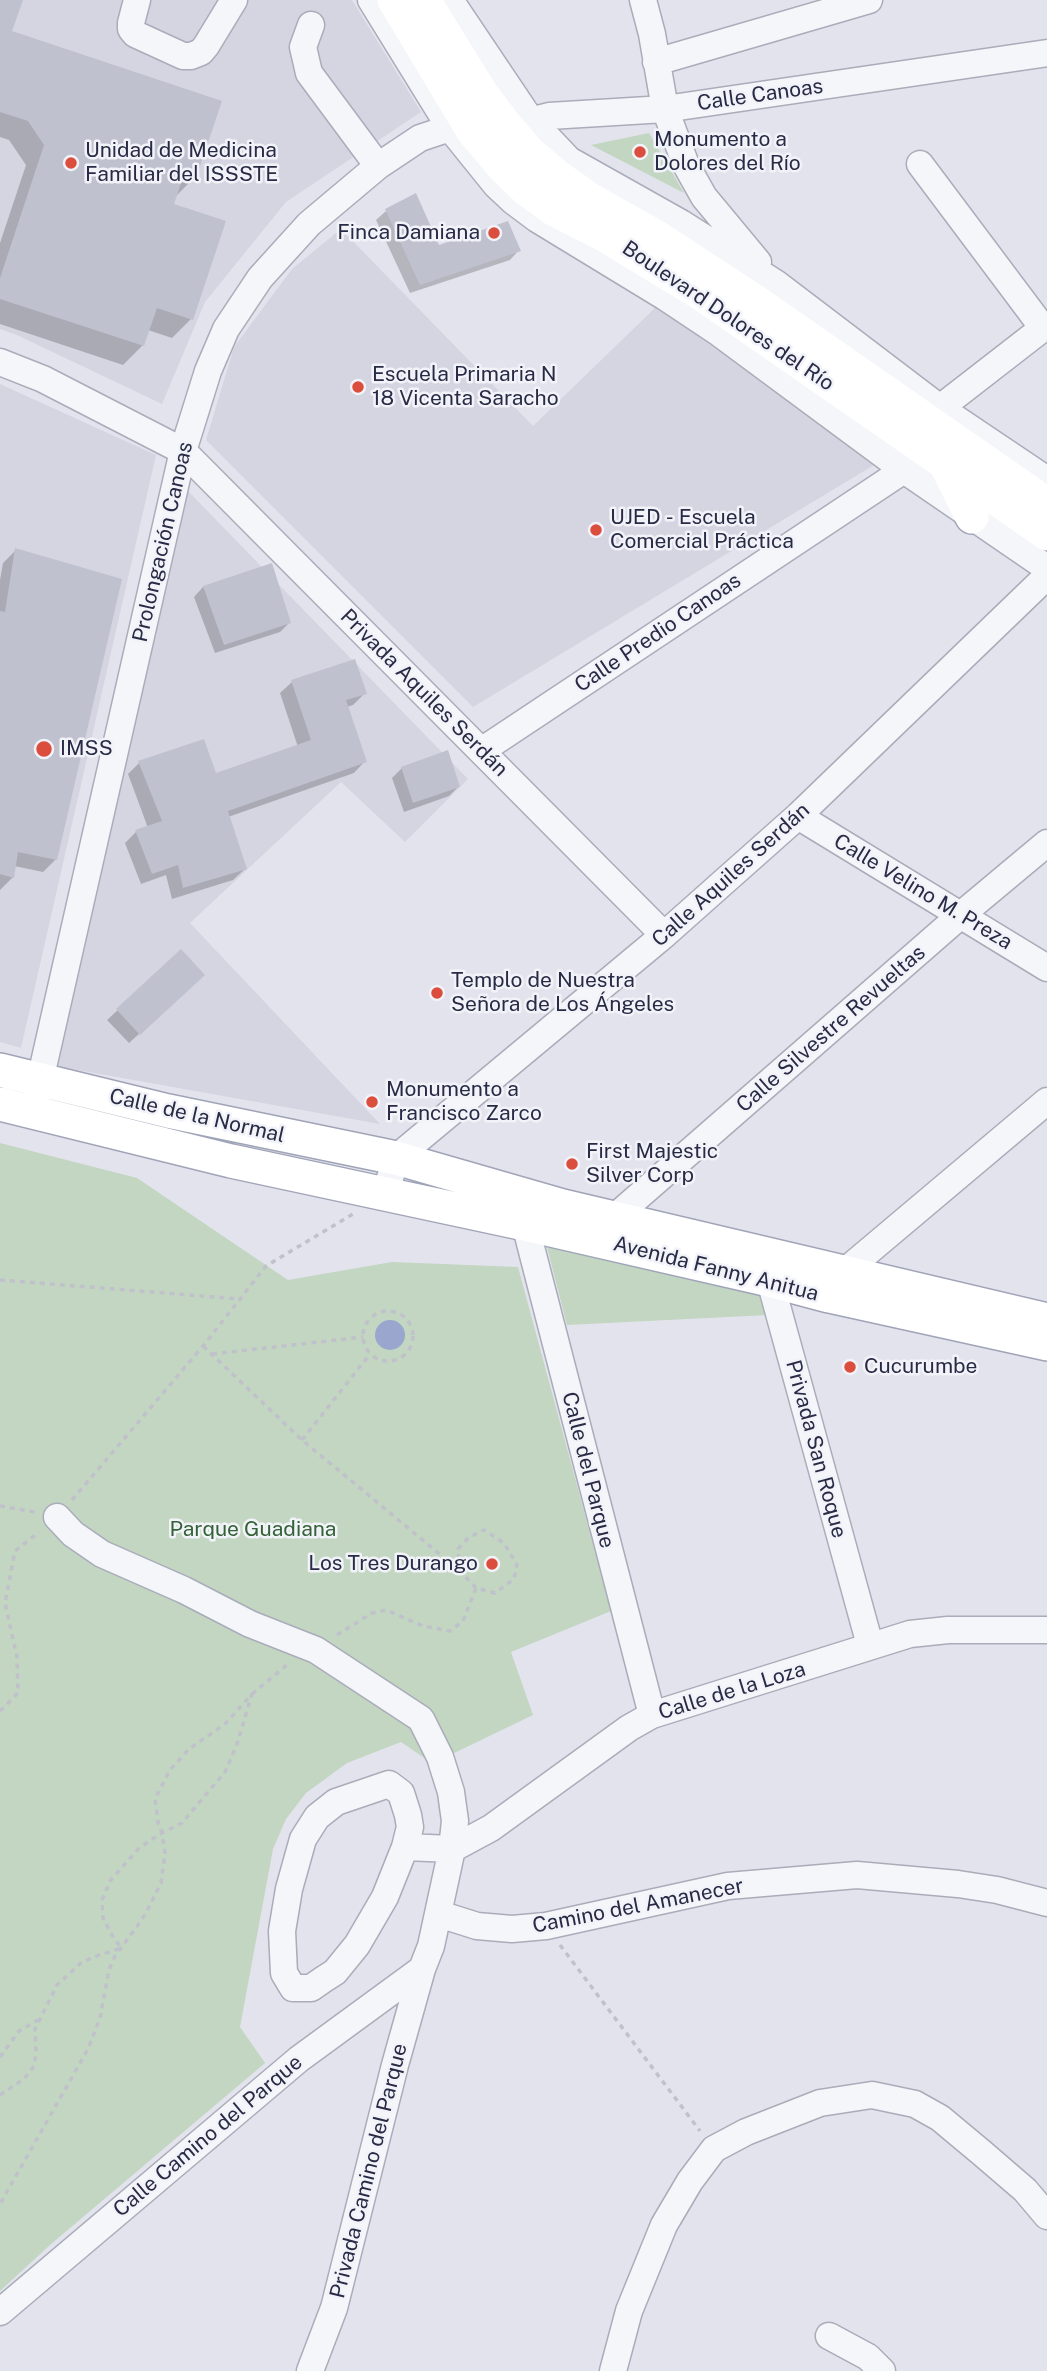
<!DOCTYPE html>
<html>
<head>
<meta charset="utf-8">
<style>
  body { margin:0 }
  canvas { display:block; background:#e2e3ec }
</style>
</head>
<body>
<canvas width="1047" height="2371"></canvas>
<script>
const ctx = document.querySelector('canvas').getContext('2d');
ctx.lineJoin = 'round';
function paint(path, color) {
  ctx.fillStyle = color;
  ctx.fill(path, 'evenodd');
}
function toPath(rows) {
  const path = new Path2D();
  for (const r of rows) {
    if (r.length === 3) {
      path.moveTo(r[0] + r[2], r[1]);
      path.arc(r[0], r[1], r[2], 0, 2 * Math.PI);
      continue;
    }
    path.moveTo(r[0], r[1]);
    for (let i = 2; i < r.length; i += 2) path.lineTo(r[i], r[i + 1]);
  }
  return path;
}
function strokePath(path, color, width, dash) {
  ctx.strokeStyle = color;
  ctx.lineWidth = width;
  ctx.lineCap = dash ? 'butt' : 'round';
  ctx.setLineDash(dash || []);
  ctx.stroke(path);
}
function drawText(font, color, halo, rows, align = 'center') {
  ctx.font = font + ' "Public Sans",sans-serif';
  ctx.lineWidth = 5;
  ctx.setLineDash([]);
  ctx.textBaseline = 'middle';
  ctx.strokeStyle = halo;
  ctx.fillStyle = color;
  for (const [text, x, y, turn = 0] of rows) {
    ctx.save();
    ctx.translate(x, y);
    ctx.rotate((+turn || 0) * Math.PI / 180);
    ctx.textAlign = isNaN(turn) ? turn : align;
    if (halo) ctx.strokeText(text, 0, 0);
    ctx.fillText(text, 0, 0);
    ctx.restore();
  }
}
paint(toPath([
  [0,0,352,0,421,112,286,202,205,302,162,404,17,335,0,329],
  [341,229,533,426,657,306,874,465,473,707,206,440,234,347,292,269],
  [0,384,156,455,21,1048,0,1042],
  [187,490,468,779,405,842,341,782,190,923,380,1124,55,1066]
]), '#d4d5e1');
paint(toPath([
  [649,133,684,193,591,145],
  [0,1143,137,1178,288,1280,392,1262,518,1267,611,1611,511,1652,533,1715,448,1756,426,1759,401,1742,347,1763,306,1793,286,1819,273,1849,240,2027,265,2063,50,2245,0,2291],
  [547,1247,760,1285,768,1315,567,1325]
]), '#c2d6c2');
paint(toPath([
  [390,1335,15]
]), '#9aa6ce');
paint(toPath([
  [0,0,21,0,10,32,195,177,175,197,172,205,191,319,172,338,148,330,142,346,123,365,0,324,0,243,26,165,9,140,0,137],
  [386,211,438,247,519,250,510,260,410,293,376,220],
  [16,550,56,859,43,872,14,866,13,877,0,890,0,580,3,563],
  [203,587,289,623,280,632,215,653,194,597],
  [292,682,365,693,353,705,347,707,365,761,354,773,228,817,245,869,233,880,172,899,166,875,141,884,125,843,136,832,148,828,128,774,139,763,214,776,298,747,280,693],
  [402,768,458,787,449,796,404,812,392,778],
  [181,952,193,985,129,1043,107,1020]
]), '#0003');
paint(toPath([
  [0,0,23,0,12,31,222,101,196,178,184,174,174,204,226,221,193,320,157,308,144,346,0,299,0,278,44,145,28,121,0,112],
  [416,193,439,245,508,221,521,251,420,285,385,209],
  [15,548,122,579,57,860,18,852,14,878,0,874,0,611,5,612],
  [272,563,291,623,224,645,203,586],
  [355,659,367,694,346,700,367,762,228,811,247,869,183,888,178,865,152,874,135,830,162,821,138,761,204,739,216,773,311,740,291,680],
  [448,750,460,787,413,803,401,767],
  [181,949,205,975,140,1035,116,1009]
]), '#bfc1cf');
const minor = toPath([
  [137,0,131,23,131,29,135,34,183,56,191,56,201,52,206,46,234,0],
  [371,0,450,128,496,185,513,201,537,219,665,297,719,333,904,470,1047,568],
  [450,0,530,119,569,160,681,223,777,284,940,408,1047,480],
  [643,0,652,34,665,109,686,165,704,197,758,262],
  [311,25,303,47,309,73,378,166],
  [656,62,869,0],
  [920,164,1043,328],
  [0,362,43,379,183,451,664,935],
  [940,408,1047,325],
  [481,751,904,470],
  [798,816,1047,968],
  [36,1098,183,451,208,371,226,329,260,278,309,224,378,166,420,138,450,128,472,130,507,127,549,116,665,109,1047,53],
  [385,1195,396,1158,664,935,798,816,1047,576],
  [616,1216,962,914,1047,843],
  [525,1224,652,1715],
  [766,1266,870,1645],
  [844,1272,1047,1101],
  [57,1517,73,1534,102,1554,184,1590,250,1624,316,1650,421,1719,440,1757,451,1792,455,1821,452,1849,431,1946,422,1969,395,2065,334,2308,310,2371],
  [405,1847,385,1897,357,1945,335,1972,324,1979,311,1988,293,1988,284,1973,282,1931,289,1889,303,1839,317,1817,336,1802,389,1784,401,1793,408,1815,410,1827,405,1847,452,1849],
  [452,1849,491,1828,629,1728,652,1715,910,1634,948,1630,1047,1630],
  [439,1914,477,1926,512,1929,546,1926,728,1886,857,1875,958,1884,997,1890,1047,1903],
  [0,2312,299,2059,422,1969],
  [829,2336,868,2357,882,2371],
  [613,2371,629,2311,664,2225,690,2181,714,2149,746,2132,820,2103,872,2095,915,2104,940,2118,982,2153,1025,2190,1047,2216]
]);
const major = toPath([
  [394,0,472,130,505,169,527,190,553,209,604,235,701,294,1047,534],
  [424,0,482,94,507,127,529,152,557,176,591,200,657,237,755,301,1047,504],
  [947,467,972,517],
  [0,1070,168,1111,396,1158,563,1206,1047,1320],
  [0,1104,231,1161,525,1224,769,1280,829,1296,1047,1344]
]);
strokePath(minor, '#aaacba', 29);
strokePath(major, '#a0a4b8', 36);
strokePath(toPath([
  [0,1280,240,1299],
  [388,1336,25],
  [203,1346,302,1440,460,1571,476,1588,495,1593,514,1579,517,1565,504,1543,484,1530,468,1538,458,1549,460,1571],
  [212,1354,363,1337],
  [302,1440,370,1354],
  [72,1500,203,1346,266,1266,353,1214],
  [0,1506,35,1512],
  [337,1635,372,1613,386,1610,423,1626,450,1631,463,1621,476,1588],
  [252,1694,288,1664],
  [0,1711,18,1693,17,1657,5,1603,15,1551,39,1532],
  [560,1945,700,2131],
  [0,2057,19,2031,38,2020],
  [0,2095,24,2079,34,2066,36,2053,35,2029,57,1985,82,1962,99,1955,113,1951,121,1948,112,1935,103,1918,102,1900,110,1881,140,1847,162,1833,182,1823,225,1772,237,1744,252,1694,225,1724,189,1749,170,1770,155,1799,158,1822,162,1833,165,1853,161,1883,146,1913,136,1928,115,1956,109,1970,100,2018,88,2049,0,2204]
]), '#c0c1ca', 3.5, [5, 5]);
strokePath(minor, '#f5f6f9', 26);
strokePath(major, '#fff', 33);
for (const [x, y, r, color] of [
  [640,152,7,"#db4d3d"],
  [71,163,7,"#db4d3d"],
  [494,233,7,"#db4d3d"],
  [358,387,7,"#db4d3d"],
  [596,530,7,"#db4d3d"],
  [44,749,9,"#db4d3d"],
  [437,993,7,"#db4d3d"],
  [372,1102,7,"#db4d3d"],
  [572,1164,7,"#db4d3d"],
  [850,1367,7,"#db4d3d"],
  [492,1564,7,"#db4d3d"]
]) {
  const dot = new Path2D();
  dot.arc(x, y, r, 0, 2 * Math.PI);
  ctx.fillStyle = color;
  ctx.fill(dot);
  strokePath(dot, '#f2f3f9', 2.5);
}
drawText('21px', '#282b45', '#f2f3f9', [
  ["Calle Canoas",760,95,-8],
  ["Boulevard Dolores del Río",728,316,34],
  ["Prolongación Canoas",163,542,-77],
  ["Calle Predio Canoas",658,633,-34],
  ["Privada Aquiles Serdán",424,693,45],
  ["Calle Aquiles Serdán",731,875,-42],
  ["Calle Velino M. Preza",923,892,31],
  ["Calle Silvestre Revueltas",831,1029,-41],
  ["Calle de la Normal",197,1116,13],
  ["Avenida Fanny Anitua",716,1269,14],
  ["Privada San Roque",816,1449,75],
  ["Calle del Parque",588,1470,76],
  ["Calle de la Loza",732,1691,-17],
  ["Camino del Amanecer",638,1906,-11],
  ["Calle Camino del Parque",208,2136,-40],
  ["Privada Camino del Parque",369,2171,-76]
]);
drawText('21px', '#282b45', '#f2f3f9', [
  ["Monumento a",654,140],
  ["Dolores del Río",654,164],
  ["Unidad de Medicina",85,151],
  ["Familiar del ISSSTE",85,175],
  ["Finca Damiana",480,233,"right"],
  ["Escuela Primaria N",372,375],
  ["18 Vicenta Saracho",372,399],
  ["UJED - Escuela",610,518],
  ["Comercial Práctica",610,542],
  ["IMSS",60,749],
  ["Templo de Nuestra",451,981],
  ["Señora de Los Ángeles",451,1005],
  ["Monumento a",386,1090],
  ["Francisco Zarco",386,1114],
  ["First Majestic",586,1152],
  ["Silver Corp",586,1176],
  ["Cucurumbe",864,1367],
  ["Los Tres Durango",478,1564,"right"]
], 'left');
drawText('21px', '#346237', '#f2f3f9', [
  ["Parque Guadiana",253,1530]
]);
</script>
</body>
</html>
